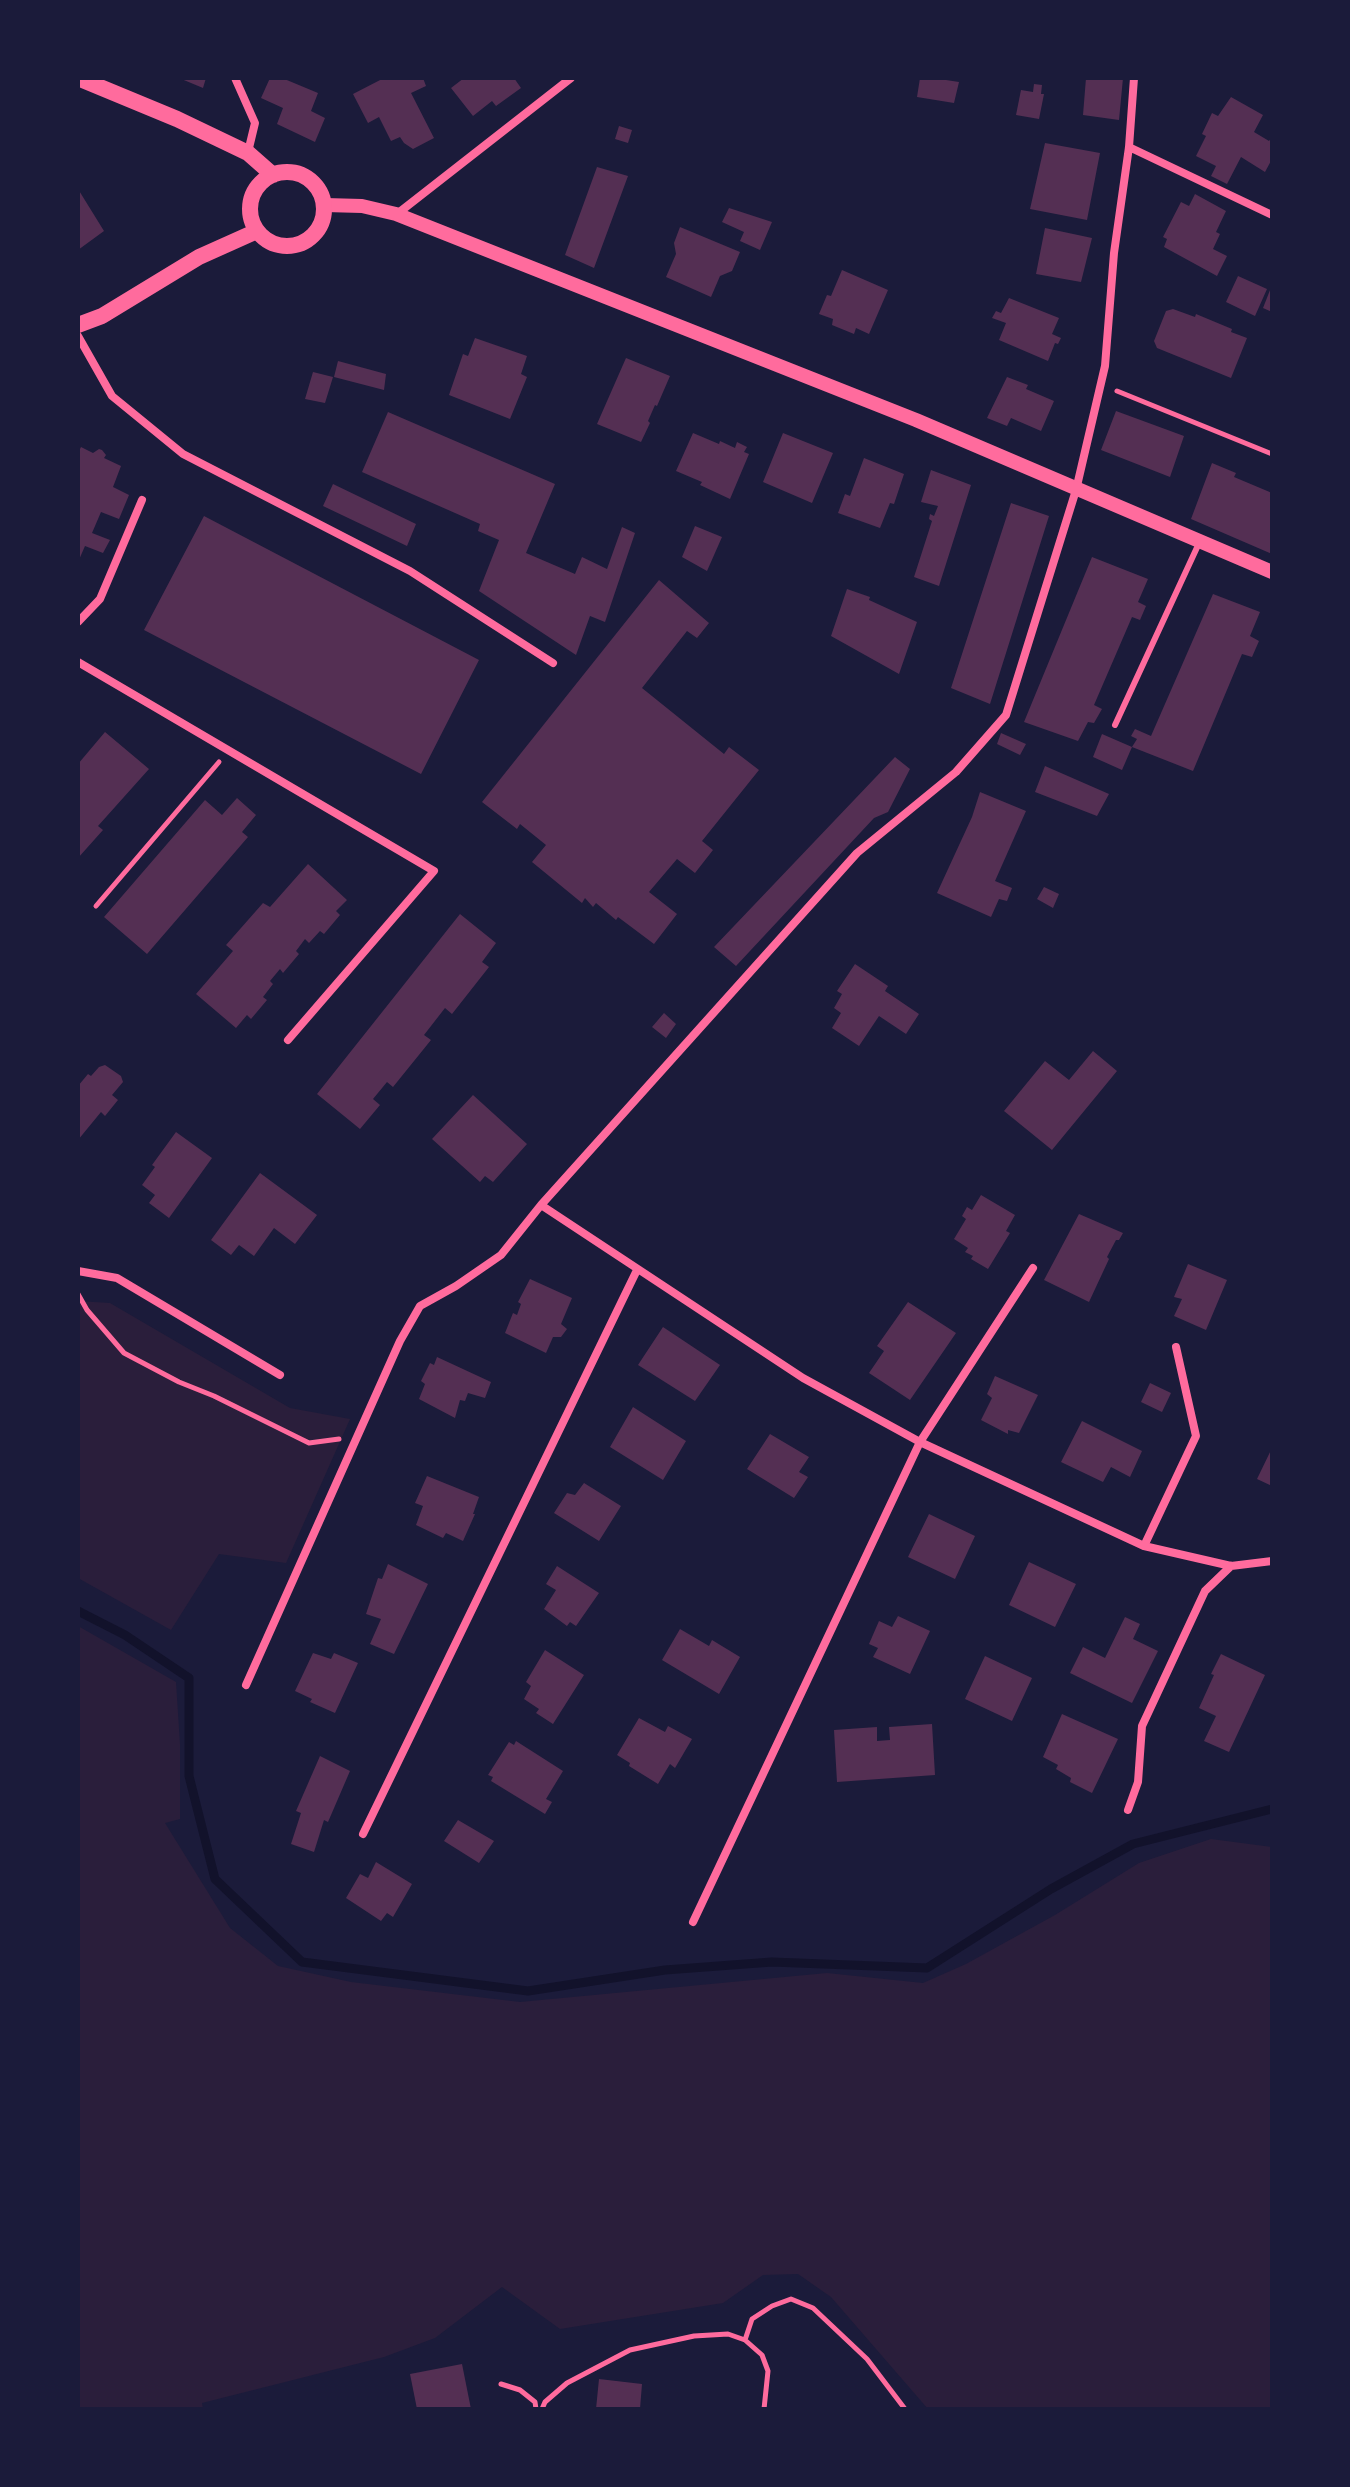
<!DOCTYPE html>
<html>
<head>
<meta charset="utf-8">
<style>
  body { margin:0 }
  #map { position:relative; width:1350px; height:2487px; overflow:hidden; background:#1b1b3a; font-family:"Asap Condensed",sans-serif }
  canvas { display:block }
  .frame { position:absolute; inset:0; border:80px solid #1b1b3a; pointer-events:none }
</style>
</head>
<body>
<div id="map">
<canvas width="1350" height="2487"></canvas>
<div class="frame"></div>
</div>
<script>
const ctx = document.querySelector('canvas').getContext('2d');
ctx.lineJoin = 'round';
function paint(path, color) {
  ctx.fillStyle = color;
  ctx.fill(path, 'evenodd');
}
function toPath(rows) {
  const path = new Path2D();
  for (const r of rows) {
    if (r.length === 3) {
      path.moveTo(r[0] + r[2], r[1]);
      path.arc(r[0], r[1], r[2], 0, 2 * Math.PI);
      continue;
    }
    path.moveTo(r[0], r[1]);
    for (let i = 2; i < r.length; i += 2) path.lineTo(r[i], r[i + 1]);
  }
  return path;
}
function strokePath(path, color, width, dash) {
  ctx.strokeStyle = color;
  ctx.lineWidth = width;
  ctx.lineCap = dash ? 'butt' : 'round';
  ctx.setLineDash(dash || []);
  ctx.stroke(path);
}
paint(toPath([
  [78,1301,110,1303,290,1408,350,1419,286,1563,219,1554,171,1630,78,1578],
  [78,1626,176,1682,180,1744,180,1819,165,1823,230,1928,278,1966,351,1982,520,2002,827,1973,923,1983,966,1964,1055,1915,1139,1863,1211,1839,1272,1847,1272,2409,928,2409,831,2297,798,2274,763,2275,723,2303,560,2329,502,2287,435,2338,384,2357,202,2403,203,2409,78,2409]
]), '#2a1e3b');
strokePath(toPath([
  [78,1611,125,1635,189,1678,189,1776,215,1879,302,1962,528,1991,665,1970,772,1962,927,1968,1051,1889,1133,1844,1272,1809]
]), '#12122b', 9);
paint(toPath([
  [179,78,206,78,203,88],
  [270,78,282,78,318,93,311,111,325,118,315,142,277,124,283,108,261,98],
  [384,78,423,78,426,86,411,93,434,138,413,149,404,143,400,137,391,141,379,117,368,123,353,94],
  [464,78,514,78,521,88,496,106,492,101,473,116,451,88],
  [920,78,946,78,946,80,959,82,954,103,917,97],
  [1086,78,1123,78,1119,120,1083,115],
  [1034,84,1042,85,1041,94,1044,94,1039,119,1016,115,1021,90,1033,92],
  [1231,97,1263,115,1254,132,1269,141,1272,137,1272,159,1265,172,1241,157,1227,184,1211,176,1216,166,1196,156,1206,136,1202,134,1212,113,1218,116],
  [619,126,632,130,628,143,615,139],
  [1045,143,1100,153,1087,220,1030,209],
  [597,167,628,176,594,268,565,255],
  [78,189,104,231,78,250],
  [1195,194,1226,211,1216,232,1220,234,1213,249,1227,256,1217,276,1164,247,1167,239,1163,237,1181,202,1189,206],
  [729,208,772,222,760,250,740,241,744,232,722,222],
  [680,227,740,252,732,271,720,276,711,297,666,277,676,254,674,243],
  [1045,228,1092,238,1081,282,1036,274],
  [842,270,888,290,869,334,856,328,854,334,832,325,833,319,819,314,827,295,831,296],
  [1238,276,1267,289,1255,316,1226,302],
  [1272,285,1272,312,1263,308],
  [1009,298,1059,318,1052,334,1061,338,1058,344,1055,343,1048,361,999,340,1006,323,992,318,996,311,1001,313],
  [1173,309,1195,317,1196,314,1232,329,1231,332,1247,338,1231,378,1157,348,1154,341,1166,311],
  [475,338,527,356,521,374,527,377,510,419,449,395,463,354,468,356],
  [626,358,670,376,657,406,655,405,648,421,650,423,641,442,597,424],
  [338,361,386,374,384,390,334,377],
  [313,372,333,377,325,403,305,399],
  [1007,377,1028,385,1026,389,1054,401,1041,431,1011,418,1007,426,987,418],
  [1116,411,1184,436,1170,477,1101,450],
  [388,412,555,484,526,553,575,574,582,557,607,569,622,527,635,533,605,622,590,616,576,655,479,591,499,540,478,531,480,524,362,472],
  [693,433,719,444,720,441,735,448,737,442,747,447,744,452,749,454,730,499,700,485,702,482,676,471],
  [783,433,833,453,812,503,763,482],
  [81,447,93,453,99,449,102,450,106,455,104,458,121,466,113,487,129,495,119,519,101,512,92,533,110,540,103,553,85,546,78,562,78,453],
  [864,458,904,474,894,504,890,503,880,528,838,513,845,494,850,496],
  [1212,463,1236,473,1234,477,1272,493,1272,554,1191,519],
  [931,470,971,485,939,586,914,577,932,521,929,519,930,514,934,516,938,506,921,502],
  [333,484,416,524,407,546,323,506],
  [1011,503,1049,516,990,704,951,688],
  [204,516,479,660,421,774,144,630],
  [695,526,722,537,707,571,682,557],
  [1092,557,1148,579,1138,602,1146,606,1140,620,1132,617,1094,705,1102,709,1094,723,1088,722,1078,741,1024,722],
  [659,580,709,623,697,638,687,631,642,688,724,754,729,747,759,770,702,841,713,850,695,873,677,859,649,892,677,914,654,944,618,917,616,920,596,903,593,907,585,898,582,903,532,862,546,845,520,824,517,829,482,802],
  [847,589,870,597,869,600,917,622,899,674,831,636],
  [1213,594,1260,612,1250,636,1259,641,1252,657,1242,654,1193,771,1132,747,1122,770,1093,757,1102,734,1132,747,1137,739,1131,736,1135,729,1151,736],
  [105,732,149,769,98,826,103,830,78,858,78,764],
  [1001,733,1026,744,1020,755,997,744],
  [895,757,910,769,888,812,874,818,736,966,714,947],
  [1045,766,1109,794,1097,816,1035,792],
  [980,792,1026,811,995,881,1012,888,1007,901,999,899,991,917,937,893,972,817],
  [237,798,256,815,242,832,248,837,147,954,104,917,205,800,222,815],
  [308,864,347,900,336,911,340,915,324,934,320,931,309,943,305,939,296,951,299,954,283,973,280,969,270,981,273,984,263,997,267,1000,251,1019,247,1015,236,1028,196,994,233,951,226,945,263,903,270,907],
  [1044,887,1059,894,1053,908,1037,899],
  [460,914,496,943,482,962,489,967,452,1014,445,1008,424,1035,431,1040,393,1087,387,1082,373,1099,380,1105,360,1129,317,1094],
  [855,964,888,986,885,991,919,1014,906,1034,879,1016,859,1046,832,1028,841,1013,834,1008,842,994,837,991],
  [664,1013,676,1024,666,1038,652,1027],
  [1093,1051,1117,1071,1052,1150,1004,1111,1045,1061,1069,1080],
  [105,1065,121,1076,123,1082,112,1095,118,1100,105,1116,101,1112,78,1140,78,1086,88,1074,91,1076,99,1067],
  [473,1095,527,1144,493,1182,485,1176,480,1182,432,1139],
  [176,1132,212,1158,169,1218,149,1203,155,1195,142,1185,155,1167,152,1165],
  [260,1173,317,1215,295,1244,274,1228,254,1256,239,1245,231,1255,211,1240],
  [981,1195,1015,1215,1006,1231,1010,1233,988,1269,971,1259,973,1256,965,1252,968,1248,954,1239,966,1219,962,1216,967,1207,972,1210],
  [1079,1214,1123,1233,1119,1240,1116,1240,1107,1257,1109,1259,1089,1302,1044,1280],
  [1188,1264,1227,1280,1206,1330,1174,1316,1182,1299,1174,1297],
  [530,1279,572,1298,561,1324,567,1329,561,1337,553,1337,546,1353,505,1333,513,1313,517,1315,521,1304,518,1302],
  [908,1302,956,1333,910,1400,869,1373,884,1351,877,1346],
  [663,1327,720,1365,695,1401,638,1365],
  [437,1357,491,1382,485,1398,468,1393,465,1401,460,1400,455,1418,419,1399,425,1384,421,1381,430,1363,434,1365],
  [995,1376,1038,1395,1019,1433,1008,1430,1008,1434,981,1420,992,1398,987,1394],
  [1150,1383,1171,1393,1162,1412,1141,1402],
  [633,1407,686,1441,663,1480,610,1447],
  [1082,1421,1142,1451,1130,1477,1111,1467,1103,1482,1061,1462],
  [770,1434,809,1457,799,1472,808,1477,794,1498,747,1469],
  [1272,1448,1272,1486,1257,1479],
  [427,1476,479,1497,473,1514,475,1514,463,1541,446,1533,443,1538,416,1525,423,1506,415,1503],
  [584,1483,621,1506,599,1541,554,1513,567,1493,575,1495],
  [929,1514,975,1536,955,1579,908,1557],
  [1029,1562,1076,1584,1055,1627,1009,1605],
  [388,1564,428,1584,394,1654,370,1644,381,1619,366,1614,378,1578,382,1579],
  [557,1566,599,1593,576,1626,570,1622,567,1626,544,1609,556,1590,546,1584],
  [898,1616,930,1631,910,1674,873,1657,878,1648,869,1644,879,1621,892,1627],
  [1125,1617,1140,1624,1133,1639,1158,1651,1132,1703,1070,1673,1083,1647,1105,1658],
  [680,1629,709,1646,712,1640,740,1657,719,1694,662,1660],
  [545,1650,584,1675,553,1724,536,1713,539,1709,524,1699,531,1686,526,1682],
  [313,1653,331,1659,334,1653,358,1663,335,1713,310,1702,312,1699,295,1691],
  [1221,1654,1265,1675,1229,1752,1204,1741,1216,1716,1199,1708,1214,1675,1211,1674],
  [985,1656,1032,1678,1012,1721,965,1699],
  [1062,1714,1118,1739,1092,1793,1070,1782,1071,1778,1056,1769,1058,1765,1043,1757],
  [639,1718,665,1732,668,1726,692,1739,675,1768,670,1764,658,1784,629,1766,630,1763,617,1755],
  [932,1724,935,1775,837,1782,834,1730,877,1727,877,1741,890,1740,889,1727],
  [516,1741,563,1771,546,1799,552,1802,545,1814,491,1781,493,1777,488,1775,509,1742,514,1745],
  [320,1756,350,1771,328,1822,324,1820,314,1852,291,1844,301,1813,296,1811],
  [458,1820,494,1841,479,1863,444,1841],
  [376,1862,412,1884,393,1917,387,1913,381,1921,346,1898,360,1874,368,1878],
  [462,2364,471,2409,417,2409,410,2374],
  [599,2379,642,2384,640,2409,596,2409]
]), '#542f53');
strokePath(toPath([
  [1117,391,1272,454],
  [96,906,219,762],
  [78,1294,87,1310,124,1353,179,1382,214,1396,309,1443,339,1439],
  [745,2340,752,2319,772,2306,791,2299,813,2308,867,2359,905,2409],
  [501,2384,520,2390,535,2402,536,2409],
  [542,2409,545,2402,567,2383,630,2350,694,2336,728,2334,745,2340,762,2355,768,2371,764,2409]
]), '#ff6b9d', 5);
strokePath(toPath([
  [1115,725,1200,541]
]), '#ff6b9d', 6);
strokePath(toPath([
  [235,78,255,123,248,152],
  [1129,147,1272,215],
  [397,214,571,78],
  [78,336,112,396,183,454,410,571,553,663],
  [78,622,100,599,142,500],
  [78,662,434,871,288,1040],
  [541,1205,803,1378,920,1442,1144,1546,1231,1566,1272,1561],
  [78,1271,117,1278,280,1375],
  [1144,1546,1196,1436,1176,1347],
  [246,1685,400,1341,420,1306,456,1286,501,1255,541,1205,857,853,956,772,1006,715,1076,490,1105,366,1114,253,1129,147,1134,78],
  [1128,1810,1138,1782,1142,1726,1205,1591,1231,1566],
  [363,1834,637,1270],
  [693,1922,920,1442,1033,1268]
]), '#ff6b9d', 8);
strokePath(toPath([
  [325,205,362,206,396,214,916,420,1272,572]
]), '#ff6b9d', 14);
strokePath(toPath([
  [78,78,177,119,248,153,273,175],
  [287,209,37],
  [78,325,102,316,199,257,257,231]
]), '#ff6b9d', 16);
</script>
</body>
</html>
